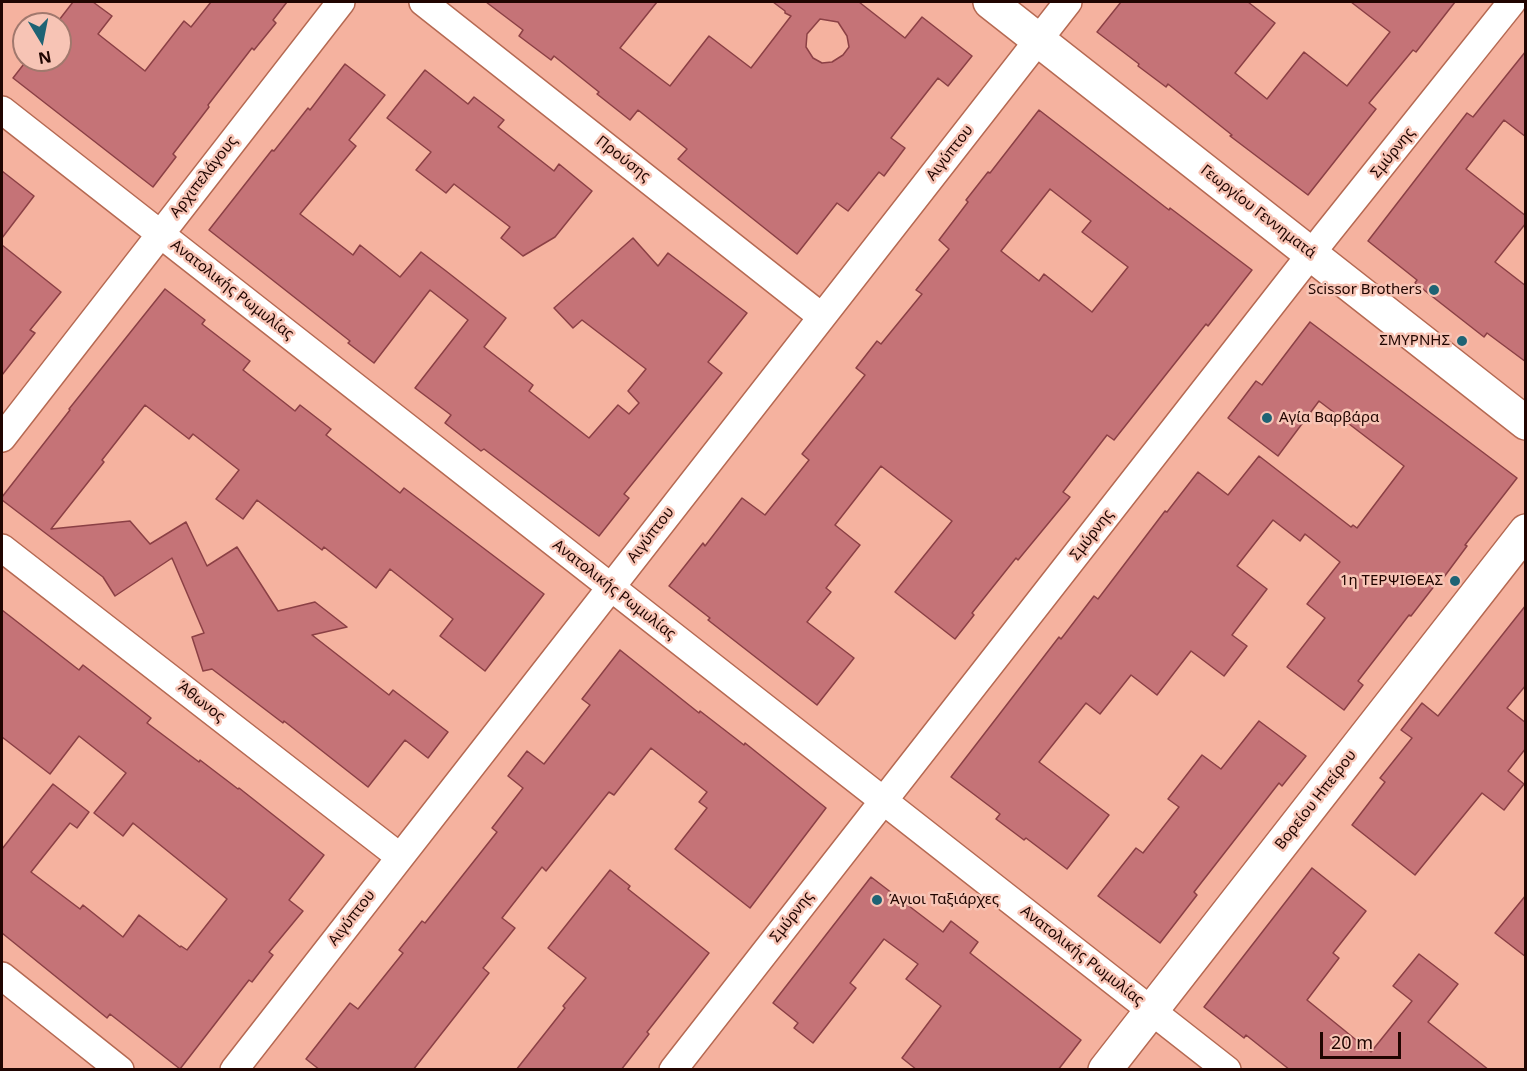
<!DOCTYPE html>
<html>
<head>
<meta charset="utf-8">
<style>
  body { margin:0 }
  #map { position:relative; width:1527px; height:1071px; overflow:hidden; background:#f5b29f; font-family:"Noto Sans",sans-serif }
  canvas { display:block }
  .frame { position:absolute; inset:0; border:3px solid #200501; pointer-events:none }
  .north { position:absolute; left:12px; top:12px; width:60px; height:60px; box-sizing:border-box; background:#f7c4b5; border:2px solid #a1786d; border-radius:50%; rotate:170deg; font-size:16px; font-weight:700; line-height:24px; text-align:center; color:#200501 }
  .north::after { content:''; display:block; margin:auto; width:21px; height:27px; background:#1e6374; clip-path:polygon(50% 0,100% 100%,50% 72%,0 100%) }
  .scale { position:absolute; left:1320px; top:1032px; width:81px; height:27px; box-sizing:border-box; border:3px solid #200501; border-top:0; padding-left:8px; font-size:18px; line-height:21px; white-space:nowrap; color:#200501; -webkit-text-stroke:4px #f7c4b5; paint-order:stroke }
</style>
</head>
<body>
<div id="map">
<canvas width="1527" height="1071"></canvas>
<div class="frame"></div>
<div class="north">N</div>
<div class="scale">20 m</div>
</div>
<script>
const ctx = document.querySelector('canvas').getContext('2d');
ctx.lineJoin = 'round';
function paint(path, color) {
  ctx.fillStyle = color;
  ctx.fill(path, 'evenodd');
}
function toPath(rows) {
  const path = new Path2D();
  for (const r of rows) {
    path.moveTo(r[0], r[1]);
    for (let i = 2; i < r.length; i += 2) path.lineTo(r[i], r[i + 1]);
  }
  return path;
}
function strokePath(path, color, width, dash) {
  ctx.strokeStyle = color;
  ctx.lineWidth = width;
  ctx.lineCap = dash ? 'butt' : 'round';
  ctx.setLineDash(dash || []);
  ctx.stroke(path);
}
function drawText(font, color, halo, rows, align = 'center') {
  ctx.font = font + ' "Noto Sans",sans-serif';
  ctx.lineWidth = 5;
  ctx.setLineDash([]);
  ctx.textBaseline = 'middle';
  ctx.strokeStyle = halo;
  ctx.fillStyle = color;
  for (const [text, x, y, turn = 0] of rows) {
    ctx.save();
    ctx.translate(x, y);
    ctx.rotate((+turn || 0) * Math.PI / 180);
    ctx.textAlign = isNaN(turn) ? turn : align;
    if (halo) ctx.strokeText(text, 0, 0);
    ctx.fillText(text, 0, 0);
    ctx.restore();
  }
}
const building = toPath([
  [73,2,93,2,112,16,98,34,145,71,184,21,191,27,211,2,287,2,273,20,276,23,254,50,252,48,208,105,209,107,173,154,176,157,153,187,13,78,27,60,60,60,60,24,56,24,73,2],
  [486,2,657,2,620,48,670,86,709,36,751,68,791,16,785,13,785,11,773,2,859,2,905,38,922,17,972,56,948,86,938,78,891,138,905,148,884,176,879,172,848,211,837,203,797,254,678,159,687,149,638,110,630,120,597,94,599,92,554,56,551,60,519,36,523,30,486,2],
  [820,19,838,22,847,36,849,47,843,55,832,62,822,63,813,58,806,47,807,34,820,19],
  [1121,2,1248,2,1275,23,1235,73,1267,99,1304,52,1347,86,1390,32,1351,2,1455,2,1416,52,1413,50,1369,103,1376,109,1308,195,1230,136,1232,135,1168,84,1166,87,1138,66,1139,64,1097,32,1121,2],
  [1526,51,1526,137,1504,120,1466,169,1526,216,1526,223,1495,262,1526,286,1526,362,1487,333,1484,337,1415,283,1417,280,1368,241,1467,113,1473,117,1526,51],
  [345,64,385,95,349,140,356,146,300,214,353,255,360,245,400,277,421,252,446,271,506,318,484,347,533,385,529,391,589,438,618,405,629,414,639,403,628,391,646,369,582,320,573,328,554,308,633,238,658,266,668,253,747,313,708,362,722,373,624,494,629,498,599,536,484,449,481,451,445,423,451,415,415,388,468,320,430,290,374,363,348,343,350,341,209,230,272,150,274,151,308,108,310,110,345,64],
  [425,70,468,104,474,97,504,120,498,127,554,171,559,164,592,191,555,237,523,256,501,238,510,227,454,184,446,193,416,170,431,152,387,118,425,70],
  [1039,110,1169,210,1170,208,1252,270,1208,326,1206,324,1114,440,1107,435,1063,492,1070,497,1018,560,1016,558,972,613,974,615,955,639,895,592,952,521,881,466,835,525,860,545,826,588,831,592,807,622,854,658,817,705,708,620,710,618,669,586,703,543,705,546,742,498,765,515,809,460,802,454,865,375,856,368,877,341,881,344,922,294,916,290,949,249,939,240,968,202,966,200,988,172,990,173,1039,110],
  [1050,189,1091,221,1082,232,1128,267,1092,312,1044,274,1039,281,1001,251,1050,189],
  [2,171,34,196,2,238,2,171],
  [2,245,61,292,30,330,35,333,2,375,2,245],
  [165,289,205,320,202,324,250,361,243,370,295,411,300,405,331,429,326,435,400,493,404,488,544,594,485,671,440,636,453,619,390,569,376,588,324,547,322,550,257,500,243,519,216,499,239,470,193,434,189,439,145,405,102,460,104,462,51,529,130,521,150,544,186,522,207,566,237,547,278,611,315,602,347,627,312,635,389,695,393,690,448,732,428,758,405,740,368,787,284,721,283,723,212,669,203,671,192,637,204,633,172,558,115,596,103,577,2,500,2,497,70,410,69,409,165,289],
  [1310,322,1517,478,1465,545,1467,546,1444,577,1442,576,1411,616,1409,615,1358,681,1363,685,1344,710,1287,667,1325,618,1307,604,1340,562,1305,534,1300,541,1273,520,1237,566,1267,589,1232,635,1247,646,1224,676,1191,651,1157,695,1131,675,1100,714,1086,703,1039,762,1109,815,1067,869,1026,838,1024,840,996,819,1000,814,951,777,1059,637,1061,639,1094,596,1098,599,1165,511,1167,512,1198,472,1228,495,1259,456,1351,527,1353,525,1357,528,1404,466,1319,401,1278,456,1228,418,1256,381,1262,385,1310,322],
  [1526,605,1526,685,1507,708,1526,723,1526,748,1508,771,1524,784,1504,810,1482,793,1415,875,1352,825,1385,782,1380,778,1412,738,1401,730,1422,703,1438,716,1526,605],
  [2,610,79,670,83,665,123,696,151,718,147,723,199,762,200,760,238,789,239,788,324,855,289,900,303,911,269,952,273,955,252,982,249,980,180,1069,110,1014,107,1018,2,933,2,849,53,784,89,812,77,828,70,823,31,872,80,909,83,905,123,937,139,915,180,947,181,946,187,950,227,899,133,823,123,836,94,813,126,773,79,736,50,774,2,737,2,610],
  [620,650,699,713,700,711,744,745,745,743,826,808,750,908,675,849,707,808,699,802,707,792,651,748,614,795,609,792,546,871,542,867,502,918,515,928,483,968,489,973,413,1070,320,1070,306,1059,350,1003,358,1009,403,953,399,950,422,921,425,923,497,832,492,828,523,788,508,776,527,751,544,764,590,705,582,699,620,650],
  [1259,721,1306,756,1282,786,1279,783,1194,892,1197,895,1160,943,1098,896,1136,848,1143,853,1179,807,1168,799,1202,755,1221,769,1259,721],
  [1312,868,1366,911,1333,953,1339,958,1307,1000,1371,1052,1412,1001,1393,986,1419,954,1458,984,1428,1022,1489,1070,1290,1070,1246,1035,1244,1038,1204,1007,1312,868],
  [610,870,630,886,628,889,709,953,647,1032,649,1034,621,1070,516,1070,565,1008,563,1006,586,978,548,948,610,870],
  [871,877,943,932,951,921,978,942,970,953,1081,1040,1058,1070,917,1070,902,1058,941,1006,906,979,918,964,884,939,850,983,856,988,813,1043,794,1028,798,1023,773,1003,871,877],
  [1526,895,1526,957,1495,933,1526,895]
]);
paint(building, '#c57377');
strokePath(building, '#8b4045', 1.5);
const street = toPath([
  [423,2,822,317],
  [2,110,1227,1070],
  [2,438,341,2],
  [2,548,400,857],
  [2,976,120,1070],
  [234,1070,1068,2],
  [673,1070,1325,236,1512,2]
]);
const secondary = toPath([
  [990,2,1526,423],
  [1105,1070,1526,531]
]);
strokePath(street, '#b56952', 30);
strokePath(secondary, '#b56952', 36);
strokePath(street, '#fff', 27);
strokePath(secondary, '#fff', 33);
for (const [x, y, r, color] of [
  [1434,290,6,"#1e6374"],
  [1462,341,6,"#1e6374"],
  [1267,418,6,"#1e6374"],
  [1455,581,6,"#1e6374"],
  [877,900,6,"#1e6374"]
]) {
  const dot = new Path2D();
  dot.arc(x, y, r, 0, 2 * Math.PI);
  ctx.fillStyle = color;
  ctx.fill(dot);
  strokePath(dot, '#f7c4b5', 2);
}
drawText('15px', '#200501', '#f7c4b5', [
  ["Αιγύπτου",950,153,-52],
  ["Σμύρνης",1393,153,-51],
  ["Προύσης",623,159,38],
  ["Αρχιπελάγους",204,177,-52],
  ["Γεωργίου Γεννηματά",1258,212,38],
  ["Ανατολικής Ρωμυλίας",232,290,38],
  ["Αιγύπτου",651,535,-52],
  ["Σμύρνης",1092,535,-52],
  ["Ανατολικής Ρωμυλίας",614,590,38],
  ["Άθωνος",201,702,38],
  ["Βορείου Ηπείρου",1316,800,-52],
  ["Σμύρνης",792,917,-52],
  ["Αιγύπτου",352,918,-52],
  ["Ανατολικής Ρωμυλίας",1082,956,38]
]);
drawText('15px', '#200501', '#f7c4b5', [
  ["Scissor Brothers",1422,290],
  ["ΣΜΥΡΝΗΣ",1450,341],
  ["Αγία Βαρβάρα",1279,418,"left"],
  ["1η ΤΕΡΨΙΘΕΑΣ",1443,581],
  ["Άγιοι Ταξιάρχες",889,900,"left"]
], 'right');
</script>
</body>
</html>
